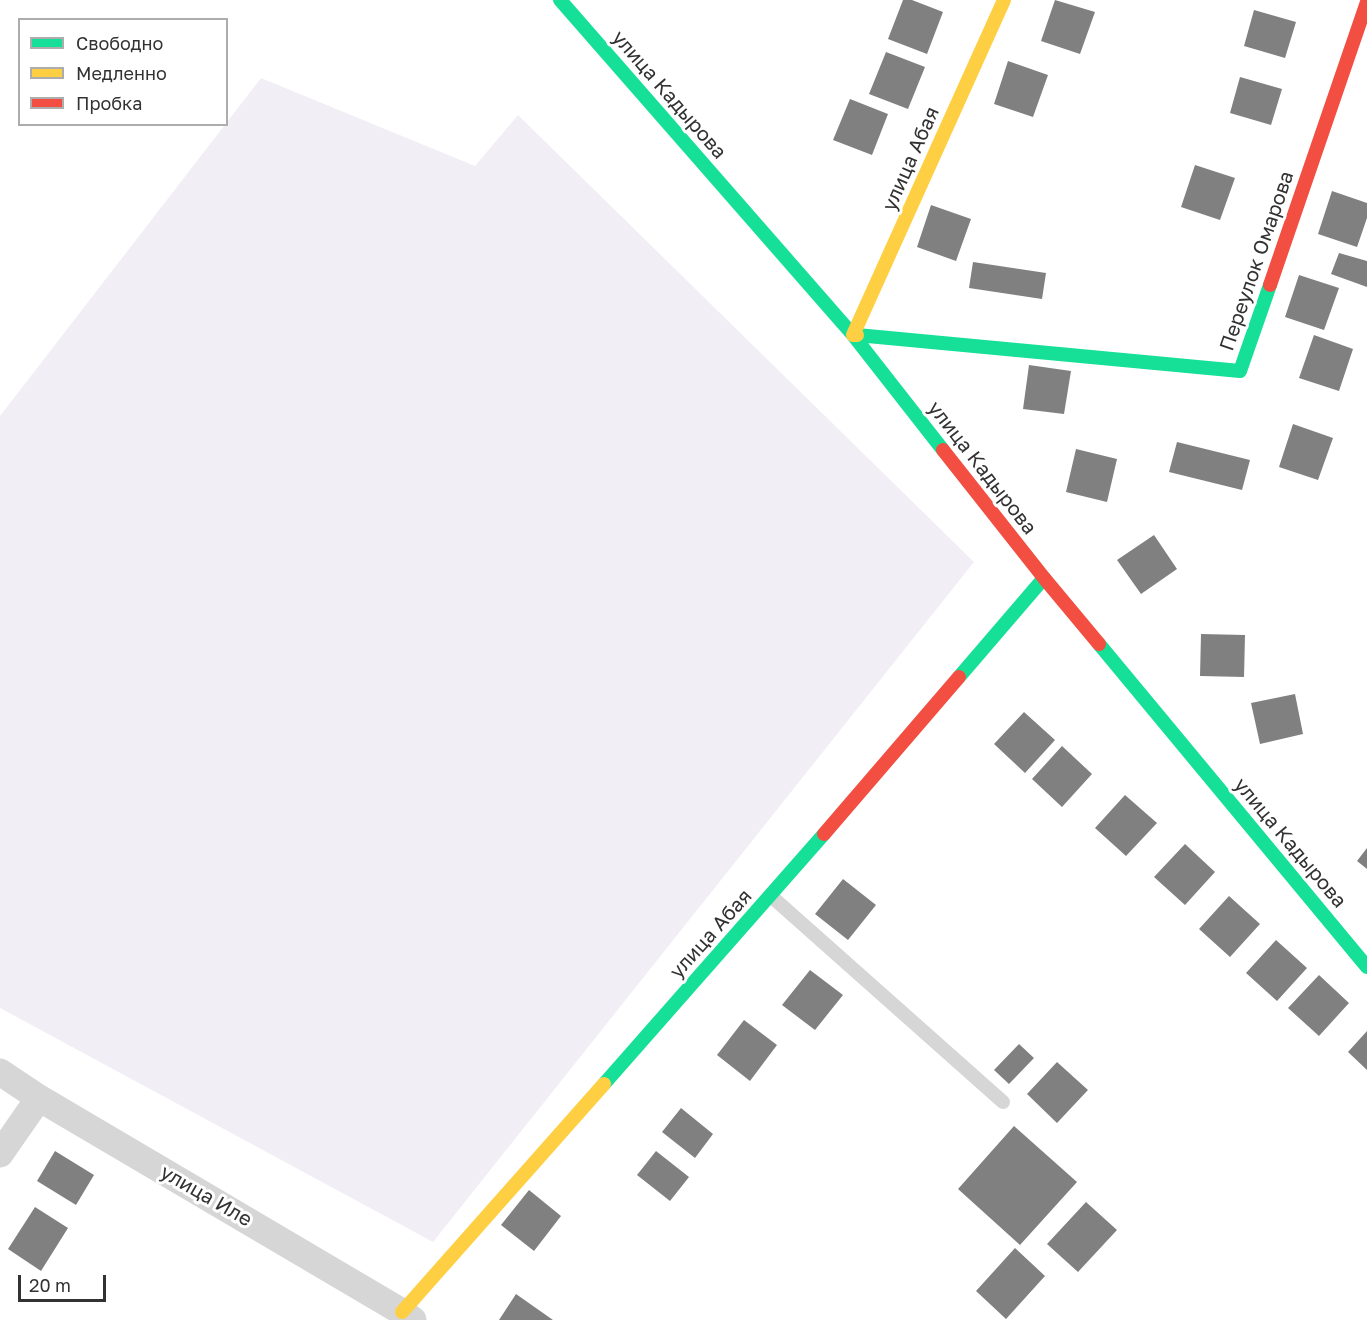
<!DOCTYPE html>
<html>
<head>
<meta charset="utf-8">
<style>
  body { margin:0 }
  #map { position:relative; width:1367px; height:1320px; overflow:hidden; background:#fff; font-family:"Golos Text",sans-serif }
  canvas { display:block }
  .legend { position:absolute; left:18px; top:18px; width:210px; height:108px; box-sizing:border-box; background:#fff; border:2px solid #adadad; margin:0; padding:8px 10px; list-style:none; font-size:18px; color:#323232 }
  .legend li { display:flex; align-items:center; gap:12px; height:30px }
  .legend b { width:30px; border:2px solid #adadad }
  .scale { position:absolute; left:18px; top:1275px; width:88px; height:27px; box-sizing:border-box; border:3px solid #323232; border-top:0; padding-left:8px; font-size:18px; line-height:21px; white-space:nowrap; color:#323232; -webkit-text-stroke:4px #fff; paint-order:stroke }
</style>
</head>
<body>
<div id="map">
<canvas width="1367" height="1320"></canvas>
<ul class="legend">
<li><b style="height:8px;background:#16e098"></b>Свободно</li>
<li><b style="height:8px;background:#ffcf43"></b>Медленно</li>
<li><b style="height:8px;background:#f24e42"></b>Пробка</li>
</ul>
<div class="scale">20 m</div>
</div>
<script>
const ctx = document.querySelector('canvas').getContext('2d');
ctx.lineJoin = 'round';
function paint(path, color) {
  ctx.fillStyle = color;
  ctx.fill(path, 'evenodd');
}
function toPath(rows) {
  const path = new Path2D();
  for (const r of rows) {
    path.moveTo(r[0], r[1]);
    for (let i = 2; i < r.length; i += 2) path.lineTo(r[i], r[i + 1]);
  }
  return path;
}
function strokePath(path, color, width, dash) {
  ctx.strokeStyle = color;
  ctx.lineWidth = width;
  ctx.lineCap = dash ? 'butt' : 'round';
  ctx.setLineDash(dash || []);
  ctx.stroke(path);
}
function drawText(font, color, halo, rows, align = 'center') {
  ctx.font = font + ' "Golos Text",sans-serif';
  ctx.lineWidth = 6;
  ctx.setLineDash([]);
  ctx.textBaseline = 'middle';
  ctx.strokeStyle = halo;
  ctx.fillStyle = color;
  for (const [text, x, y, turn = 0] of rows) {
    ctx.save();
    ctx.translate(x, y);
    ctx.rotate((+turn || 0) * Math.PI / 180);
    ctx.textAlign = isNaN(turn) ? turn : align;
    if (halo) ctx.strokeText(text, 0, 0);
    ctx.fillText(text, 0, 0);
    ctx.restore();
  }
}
paint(toPath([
  [261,78,475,166,518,115,974,562,433,1242,0,1008,0,416]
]), '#f2eef6');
paint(toPath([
  [903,0,912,0,943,12,927,54,888,39],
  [1055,0,1095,12,1080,54,1041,41],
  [1254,10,1296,22,1285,58,1244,46],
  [886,52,925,67,908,109,869,94],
  [1008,61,1048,75,1033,117,994,104],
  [1240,77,1282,89,1271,125,1230,113],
  [850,99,888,114,872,155,833,140],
  [1195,165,1235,178,1220,220,1181,207],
  [1332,191,1367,203,1367,218,1357,247,1318,234],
  [931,205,971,219,956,261,917,247],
  [1339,253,1367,261,1367,287,1331,274],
  [973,262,1046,273,1042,299,969,288],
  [1299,275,1339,288,1324,330,1285,317],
  [1314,335,1353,349,1339,391,1299,378],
  [1029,365,1071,371,1064,414,1023,409],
  [1293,424,1333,438,1318,480,1279,467],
  [1177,442,1250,460,1242,490,1169,472],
  [1076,449,1117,459,1107,502,1066,492],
  [1154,535,1177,569,1141,594,1117,560],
  [1201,634,1245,635,1244,677,1200,676],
  [1295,694,1303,734,1260,744,1251,703],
  [1024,712,1055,740,1025,773,994,744],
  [1062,746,1092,774,1062,807,1032,779],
  [1125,795,1157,823,1126,856,1095,828],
  [1185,844,1215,872,1185,905,1154,877],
  [1367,848,1367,869,1357,861],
  [843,879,876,905,848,940,815,914],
  [1229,896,1260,924,1230,957,1199,929],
  [1276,940,1307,968,1277,1001,1246,973],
  [810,970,843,995,815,1030,782,1005],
  [1319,975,1349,1003,1319,1036,1288,1008],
  [744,1020,777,1045,750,1081,717,1055],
  [1367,1031,1367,1070,1348,1052],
  [1019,1044,1034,1058,1009,1084,994,1070],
  [1057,1062,1088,1090,1057,1123,1027,1094],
  [681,1108,713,1134,695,1158,662,1132],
  [1014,1126,1077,1182,1020,1245,958,1189],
  [55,1151,94,1175,76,1205,37,1181],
  [656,1151,689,1177,670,1201,637,1175],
  [529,1190,561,1216,534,1251,501,1225],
  [1086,1202,1117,1230,1078,1272,1047,1244],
  [35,1207,68,1228,41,1271,8,1249],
  [1015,1248,1045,1276,1006,1319,976,1291],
  [516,1294,553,1320,499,1320]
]), '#808080');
strokePath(toPath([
  [771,896,1003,1102]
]), '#d6d6d6', 14);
strokePath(toPath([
  [0,1072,39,1098,402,1312,413,1320],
  [0,1154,39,1098]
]), '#d6d6d6', 27);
strokePath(toPath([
  [560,0,853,335,943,450],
  [857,335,1240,371,1270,285],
  [1099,644,1367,967],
  [959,677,1044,578],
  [604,1084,824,834]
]), '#16e098', 14);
strokePath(toPath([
  [857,335,853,335,1004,0],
  [402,1312,604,1084]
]), '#ffcf43', 14);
strokePath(toPath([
  [1270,285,1367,2],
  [943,450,1044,578,1099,644],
  [824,834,959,677]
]), '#f24e42', 14);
drawText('20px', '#323232', '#fff', [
  ["улица Кадырова",669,95,49],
  ["улица Абая",911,159,-66],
  ["Переулок Омарова",1257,261,-71],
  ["улица Кадырова",982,468,52],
  ["улица Кадырова",1290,843,50],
  ["улица Абая",711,934,-48],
  ["улица Иле",206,1196,30]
]);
</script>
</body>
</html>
